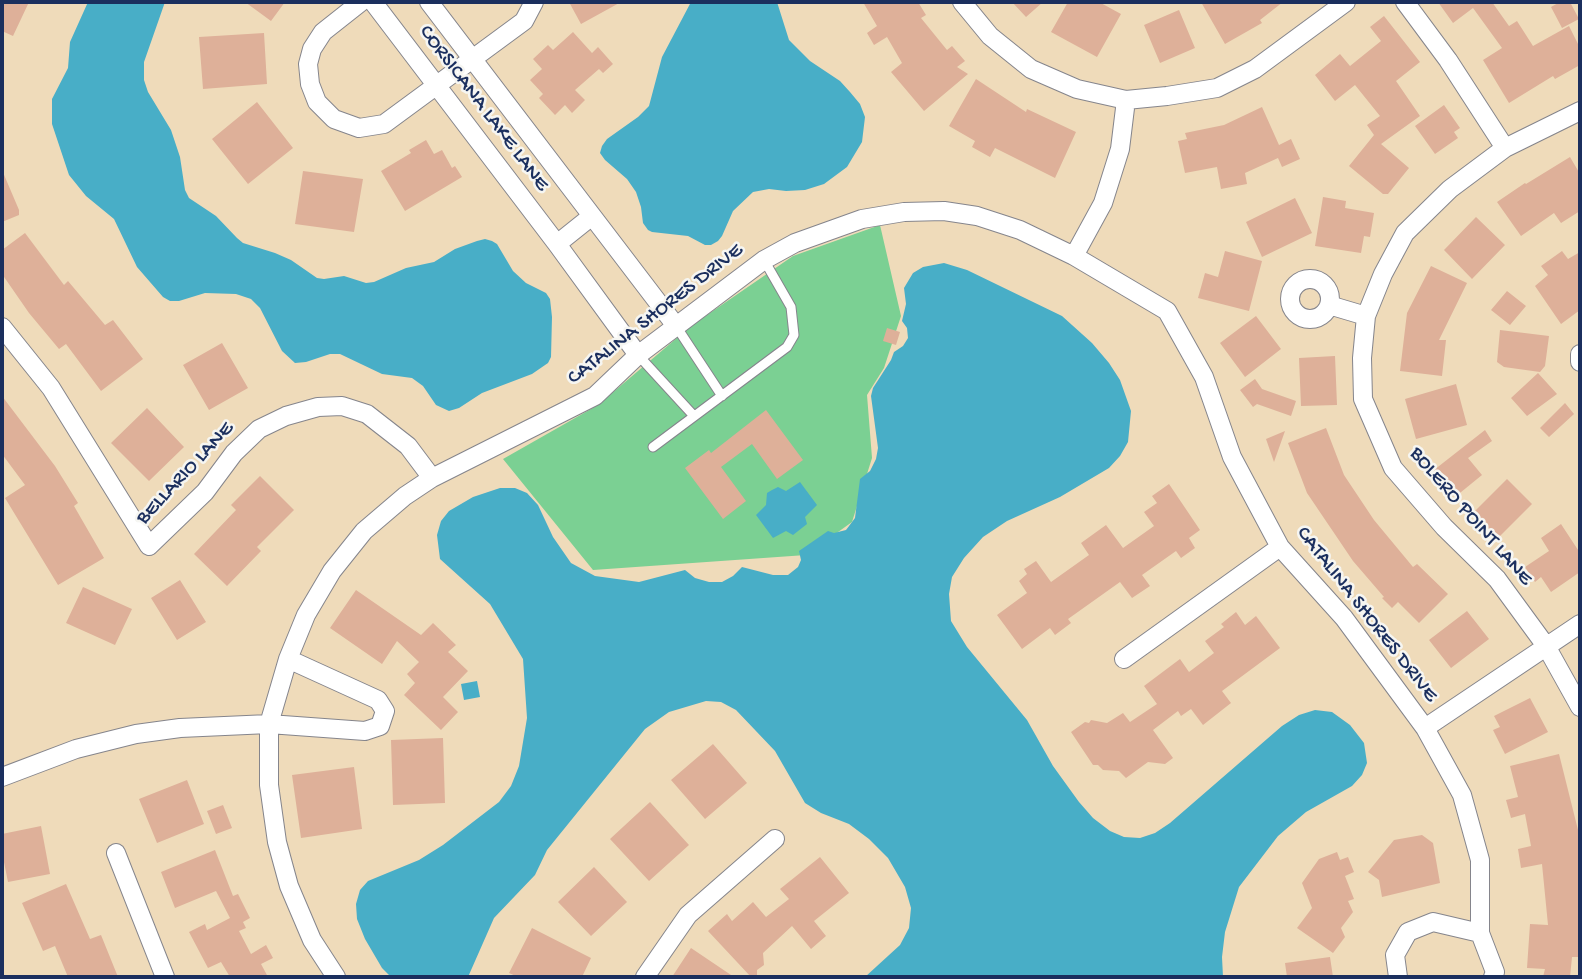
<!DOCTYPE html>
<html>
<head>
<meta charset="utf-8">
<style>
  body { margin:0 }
  #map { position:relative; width:1582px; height:979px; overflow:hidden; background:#efdbba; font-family:"Gochi Hand",sans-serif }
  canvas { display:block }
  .frame { position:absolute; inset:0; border:4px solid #1b2f5e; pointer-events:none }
</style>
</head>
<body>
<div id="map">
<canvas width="1582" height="979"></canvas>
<div class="frame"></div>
</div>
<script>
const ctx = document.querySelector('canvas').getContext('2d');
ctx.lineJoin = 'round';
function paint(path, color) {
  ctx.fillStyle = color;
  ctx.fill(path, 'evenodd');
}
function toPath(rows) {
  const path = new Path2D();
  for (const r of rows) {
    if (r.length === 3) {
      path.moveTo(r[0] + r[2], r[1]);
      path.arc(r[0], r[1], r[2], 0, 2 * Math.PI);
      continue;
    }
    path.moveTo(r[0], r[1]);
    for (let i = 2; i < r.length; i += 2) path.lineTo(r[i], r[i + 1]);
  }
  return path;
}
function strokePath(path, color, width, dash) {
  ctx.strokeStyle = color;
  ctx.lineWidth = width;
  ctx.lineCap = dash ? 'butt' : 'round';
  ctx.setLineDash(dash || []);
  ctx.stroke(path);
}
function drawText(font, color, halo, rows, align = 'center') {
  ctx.font = font + ' "Gochi Hand",sans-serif';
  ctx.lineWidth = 5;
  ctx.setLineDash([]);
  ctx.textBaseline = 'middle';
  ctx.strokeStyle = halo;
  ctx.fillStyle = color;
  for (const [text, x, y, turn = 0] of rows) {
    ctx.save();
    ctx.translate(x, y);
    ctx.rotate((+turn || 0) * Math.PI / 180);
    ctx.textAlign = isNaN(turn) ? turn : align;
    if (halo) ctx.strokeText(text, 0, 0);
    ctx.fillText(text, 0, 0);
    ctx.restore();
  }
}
paint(toPath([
  [880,225,901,316,884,368,867,395,872,458,852,522,806,555,593,570,503,459,598,405,691,326,793,256]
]), '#7bd093');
paint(toPath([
  [88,2,165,2,144,62,144,80,148,92,171,130,180,157,185,190,189,198,216,216,237,238,243,243,275,253,291,260,317,278,324,279,344,276,366,283,374,282,406,268,434,262,455,249,477,241,485,239,492,241,497,244,513,271,526,283,546,293,550,299,552,317,551,357,548,363,532,374,482,393,459,408,449,411,436,405,423,386,412,378,382,374,340,354,330,354,306,362,295,363,282,351,260,308,251,299,236,294,205,293,179,301,170,301,163,297,137,267,114,219,86,196,69,175,52,124,52,99,68,68,70,42],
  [691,2,777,2,789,40,810,61,840,81,850,92,860,104,865,117,862,142,847,167,824,184,805,190,786,191,769,189,753,192,733,211,722,236,718,241,711,245,705,245,688,236,652,232,648,230,643,223,641,207,636,192,627,179,605,160,600,153,602,146,607,139,638,117,649,106,662,57],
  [944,263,967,270,1062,316,1092,343,1109,363,1120,380,1131,411,1128,442,1120,456,1109,468,1060,497,1007,521,983,537,964,558,952,577,949,594,951,621,967,647,1027,720,1053,766,1079,802,1093,818,1110,831,1124,837,1140,838,1155,833,1170,823,1282,726,1299,715,1315,710,1332,712,1350,725,1364,743,1367,763,1362,775,1352,786,1306,812,1278,836,1239,887,1225,932,1222,957,1223,977,865,977,900,945,909,928,911,908,905,887,888,858,869,839,849,824,821,813,805,803,775,751,736,710,721,702,706,701,669,712,645,729,547,850,535,875,494,918,468,977,391,977,382,968,365,939,357,919,356,904,360,890,368,881,419,860,443,845,499,802,511,786,519,766,527,718,523,659,490,604,440,559,437,535,441,521,449,511,473,497,500,488,515,488,527,493,538,505,553,537,571,563,595,576,639,582,685,570,695,578,709,582,722,582,733,576,742,567,773,575,788,575,798,567,801,560,799,551,828,531,834,533,846,530,855,518,860,479,870,471,876,459,878,448,871,396,873,388,891,360,894,352,903,346,908,338,907,328,902,321,906,304,904,288,913,273,923,267],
  [800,482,817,505,805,517,807,524,793,535,786,531,773,538,756,515,766,505,767,493,772,490,778,487,786,491],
  [477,681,480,697,464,700,461,684]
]), '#48aec7');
paint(toPath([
  [2,2,29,2,13,36,2,31],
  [245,2,285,2,271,21],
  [569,2,621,2,581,24],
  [863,2,918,2,926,15,921,18,947,50,952,46,965,61,957,67,968,74,924,111,891,72,902,63,887,37,874,45,867,33,877,26],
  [1012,2,1043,2,1026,17],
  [1068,2,1099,2,1121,14,1097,57,1051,32],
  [1201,2,1283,2,1260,20,1262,23,1225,44],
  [1438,2,1492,2,1509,26,1517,21,1533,46,1569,26,1580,48,1580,65,1555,79,1553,76,1509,103,1483,60,1502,48,1473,8,1453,23],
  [1560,2,1570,2,1579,19,1562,28,1551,7],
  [1179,10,1195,48,1160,63,1144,25],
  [1384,16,1420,62,1396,81,1420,116,1381,144,1409,168,1388,194,1383,194,1349,166,1374,135,1367,125,1380,116,1355,85,1335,101,1315,75,1340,54,1350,66,1381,41,1370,27],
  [573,32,592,53,598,47,613,64,603,73,599,69,575,90,585,100,572,113,565,105,555,115,539,98,543,94,530,80,542,69,533,59,548,45,553,50],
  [264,33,267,84,203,89,199,37],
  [976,79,1026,112,1027,109,1076,132,1055,178,995,148,990,157,972,147,975,141,949,126],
  [257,102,293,148,248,184,212,139],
  [1444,105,1460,128,1454,132,1458,138,1435,154,1415,126],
  [1262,107,1279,145,1291,139,1300,159,1282,167,1278,158,1245,173,1247,184,1221,189,1217,167,1185,173,1178,141,1187,139,1185,133,1224,125],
  [426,140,434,154,442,150,452,168,455,166,462,177,405,211,381,171,411,153,409,150],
  [1570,157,1580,174,1580,211,1561,223,1554,213,1521,236,1497,202,1525,183,1526,184],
  [2,170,19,210,19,215,2,222],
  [303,171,363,179,354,232,295,224],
  [1323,197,1346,201,1345,208,1374,213,1370,237,1364,236,1361,253,1315,246],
  [1295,198,1312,233,1262,257,1246,222],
  [1476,217,1505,245,1472,279,1444,250],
  [25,233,64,285,68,281,105,325,113,320,143,359,101,391,66,344,59,349,29,313,2,274,2,250],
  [1225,251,1262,261,1249,311,1198,298,1205,273,1218,277],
  [1562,251,1568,259,1580,252,1580,310,1561,324,1535,286,1548,275,1541,266],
  [1431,266,1467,283,1439,340,1446,340,1442,376,1400,371,1407,313],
  [1507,291,1526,306,1510,325,1491,310],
  [1256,316,1281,349,1245,377,1220,343],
  [887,328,900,332,896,345,883,341],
  [1500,330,1549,336,1545,366,1540,372,1504,367,1497,362],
  [222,343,248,388,209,410,183,365],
  [1335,356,1337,405,1301,406,1299,358],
  [1538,373,1557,394,1527,416,1511,398],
  [1255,379,1262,389,1296,401,1291,416,1257,404,1253,407,1240,390],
  [1456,384,1467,425,1416,439,1405,399],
  [2,396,55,466,78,503,74,506,104,558,58,585,5,498,25,485,2,454],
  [1565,403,1574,414,1549,437,1540,428],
  [147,408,184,447,149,481,111,443],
  [766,410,803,460,777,479,752,444,721,467,746,501,723,519,685,468,709,450,711,453],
  [1326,428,1344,475,1374,520,1413,567,1417,564,1448,594,1419,623,1398,602,1392,608,1382,598,1384,597,1353,561,1307,493,1288,443],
  [1485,430,1492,441,1468,458,1482,475,1455,497,1434,470],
  [1285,431,1274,462,1266,439],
  [260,476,294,510,257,547,261,551,227,586,194,554,236,510,231,505],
  [1507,479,1532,504,1498,538,1473,513],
  [1169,484,1200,530,1189,538,1195,548,1181,558,1176,551,1142,575,1150,586,1132,598,1120,582,1068,619,1071,623,1055,635,1050,628,1022,649,997,615,1027,593,1019,581,1027,574,1024,569,1036,561,1051,582,1089,555,1081,543,1106,525,1123,548,1154,526,1144,512,1157,503,1152,496],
  [1561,524,1580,553,1580,572,1551,592,1541,577,1535,582,1525,567,1549,551,1541,538],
  [180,580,206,622,177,640,151,598],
  [83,587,132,609,115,645,66,623],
  [356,590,421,635,433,623,456,645,448,652,468,671,443,697,458,712,441,730,404,695,415,683,407,674,419,662,397,641,382,664,330,628],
  [1467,611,1489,639,1451,668,1429,640],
  [1236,612,1245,625,1256,616,1280,648,1222,691,1231,703,1203,725,1191,709,1181,716,1178,711,1153,730,1173,758,1165,764,1148,762,1126,778,1119,771,1103,770,1098,765,1093,765,1071,732,1085,722,1089,723,1091,720,1107,723,1123,713,1130,722,1157,704,1144,686,1180,659,1189,672,1214,653,1205,641,1224,627,1221,624],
  [1530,698,1548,732,1505,754,1493,730,1500,727,1494,716],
  [443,738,445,803,393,805,391,740],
  [713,744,747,783,705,819,671,780],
  [1559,754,1580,838,1580,957,1572,957,1570,977,1543,977,1545,969,1527,968,1530,924,1548,925,1542,864,1521,868,1518,849,1531,846,1525,814,1511,818,1506,800,1518,797,1510,766],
  [354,767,362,829,301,838,292,775],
  [187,780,204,824,157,843,139,799],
  [650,802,689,845,649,881,610,839],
  [223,805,232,828,216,834,207,811],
  [41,826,50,874,8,882,2,852,2,834],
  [1422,835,1433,843,1440,883,1382,897,1379,880,1368,872,1394,840],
  [215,850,233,896,238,894,250,918,243,922,246,928,239,931,251,954,266,945,273,958,261,964,268,977,230,977,221,962,208,968,189,932,205,924,207,930,230,918,216,891,175,908,161,872],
  [1337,852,1340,860,1348,857,1354,872,1345,876,1354,899,1348,901,1353,912,1341,928,1345,937,1333,953,1297,928,1312,908,1302,883,1319,859],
  [820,857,849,893,814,921,826,936,811,949,792,926,763,953,764,965,757,970,757,977,751,977,708,931,727,914,732,921,753,902,766,917,789,899,780,889],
  [594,867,627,902,591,936,558,902],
  [66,884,90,939,101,935,118,977,68,977,55,946,43,951,22,903],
  [532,928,591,958,582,977,518,977,509,973],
  [691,948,734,977,672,977],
  [1330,957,1333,977,1287,977,1285,963]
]), '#deb099');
const lane = toPath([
  [676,326,722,396],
  [638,355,694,416],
  [653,447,787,347,794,335,791,307,764,260]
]);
const street = toPath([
  [361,2,323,32,312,49,308,64,310,84,317,102,334,119,359,128,384,124,524,21,534,2],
  [373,2,557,244,638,355],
  [429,2,676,326],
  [962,2,990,36,1031,69,1077,89,1126,100,1167,96,1217,88,1255,69,1346,2],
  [1405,2,1448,60,1505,148],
  [1580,111,1505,148,1450,189,1405,233,1383,274,1366,316,1362,358,1363,399,1393,468,1444,527,1497,579,1546,646,1580,707],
  [557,244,592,216],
  [1074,256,1103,203,1120,149,1126,100],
  [1310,299,20],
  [1329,305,1366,316],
  [2,327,51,388,149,546,205,492,234,453,259,429,286,416,318,407,342,406,367,414,408,446,432,478],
  [1580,354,1580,362],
  [1124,659,1280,547],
  [1425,728,1580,624],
  [2,777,76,749,136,734,180,728,269,724,365,731,380,726,385,711,378,700,288,659],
  [116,853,165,977],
  [336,977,312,940,289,886,277,842,269,785,269,724,288,659,306,615,332,571,364,531,405,496,432,478,595,396,638,355,764,260,795,243,862,219,904,212,944,211,977,216,1020,230,1074,256,1167,311,1204,377,1232,457,1280,547,1344,618,1425,728,1462,795,1480,860,1480,933,1495,972,1493,977],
  [645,977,688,915,775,839],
  [1398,977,1395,955,1408,932,1433,922,1480,933]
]);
strokePath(lane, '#85858c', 11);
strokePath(street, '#85858c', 20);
strokePath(lane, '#fff', 9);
strokePath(street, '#fff', 18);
drawText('21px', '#1b2f5e', '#f6f6f2', [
  ["CORSICANA LAKE LANE",483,109,53],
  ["CATALINA SHORES DRIVE",656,315,-38],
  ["BELLARIO LANE",186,474,-47],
  ["BOLERO POINT LANE",1470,517,49],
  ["CATALINA SHORES DRIVE",1366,615,52]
]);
</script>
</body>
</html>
